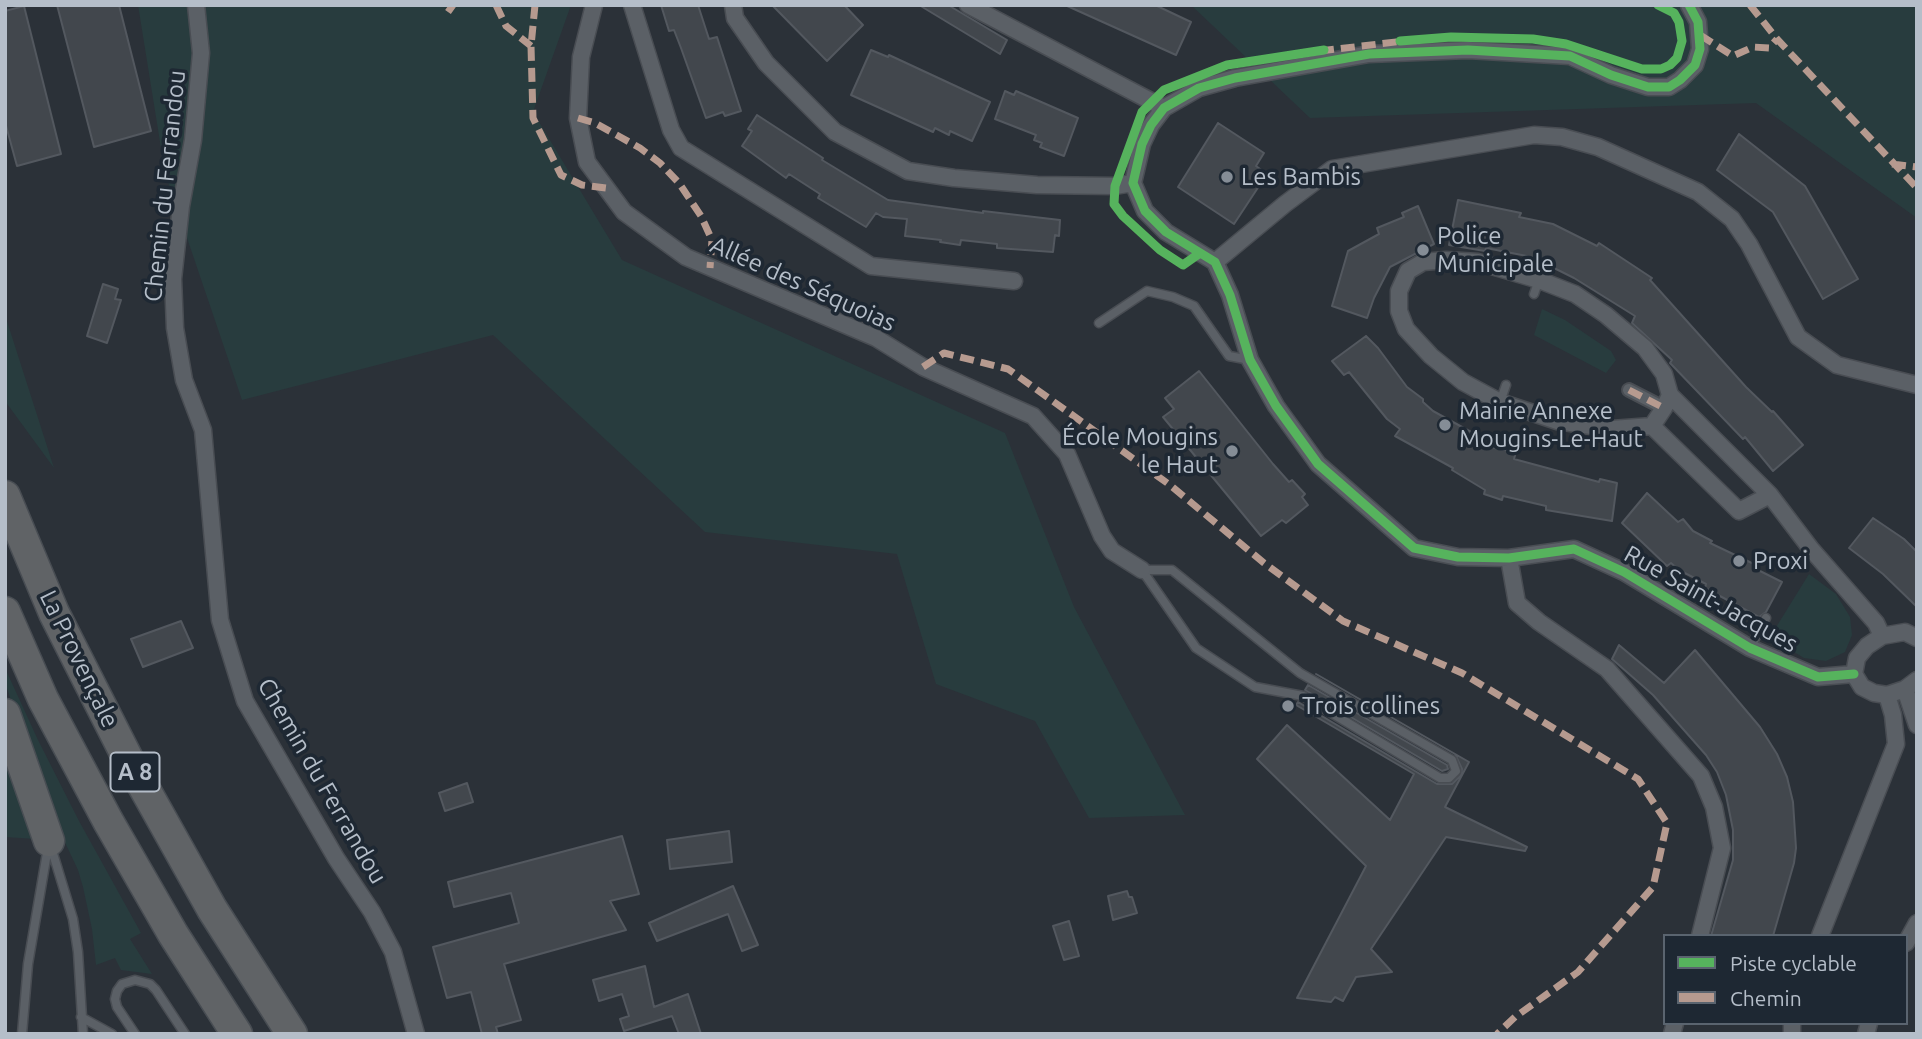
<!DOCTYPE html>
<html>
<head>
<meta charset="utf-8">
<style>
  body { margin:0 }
  #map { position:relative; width:1922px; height:1039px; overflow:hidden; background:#2b3138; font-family:Ubuntu,sans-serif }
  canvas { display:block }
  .frame { position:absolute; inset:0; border:7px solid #b5bec9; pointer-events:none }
  .legend { position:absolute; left:1663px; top:934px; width:245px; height:91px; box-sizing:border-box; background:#1e2833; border:2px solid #5a646f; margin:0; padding:9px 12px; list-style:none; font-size:21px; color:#b5bec9 }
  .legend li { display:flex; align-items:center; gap:14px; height:35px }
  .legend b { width:35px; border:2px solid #5a646f }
</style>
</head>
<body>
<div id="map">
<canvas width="1922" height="1039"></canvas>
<div class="frame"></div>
<ul class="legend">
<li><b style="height:9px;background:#56b35d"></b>Piste cyclable</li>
<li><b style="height:9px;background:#b69a8f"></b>Chemin</li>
</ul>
</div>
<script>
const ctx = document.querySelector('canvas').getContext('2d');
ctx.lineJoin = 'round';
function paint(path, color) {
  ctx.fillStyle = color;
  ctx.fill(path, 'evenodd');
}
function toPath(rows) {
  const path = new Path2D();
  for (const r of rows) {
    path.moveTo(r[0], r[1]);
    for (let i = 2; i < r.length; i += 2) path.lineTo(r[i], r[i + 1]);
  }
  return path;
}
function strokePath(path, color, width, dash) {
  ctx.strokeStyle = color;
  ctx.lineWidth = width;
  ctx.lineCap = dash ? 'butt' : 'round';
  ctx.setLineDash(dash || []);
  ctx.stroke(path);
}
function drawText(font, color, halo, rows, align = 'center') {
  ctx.font = font + ' Ubuntu,sans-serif';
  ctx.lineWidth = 7;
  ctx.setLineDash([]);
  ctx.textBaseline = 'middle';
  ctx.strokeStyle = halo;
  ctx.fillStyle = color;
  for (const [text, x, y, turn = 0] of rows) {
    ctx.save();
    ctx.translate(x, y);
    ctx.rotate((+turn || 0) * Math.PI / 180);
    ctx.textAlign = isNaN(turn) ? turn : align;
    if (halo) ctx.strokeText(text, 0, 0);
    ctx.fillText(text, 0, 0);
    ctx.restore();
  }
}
paint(toPath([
  [138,5,571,5,533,112,622,260,1005,433,1074,607,1185,815,1089,818,1035,721,936,684,897,554,705,532,493,335,242,400,165,173],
  [1191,5,1917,5,1917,218,1756,103,1310,118],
  [1542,309,1565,320,1611,351,1616,360,1606,373,1534,335],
  [5,315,54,468,5,401],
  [1809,574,1836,594,1850,617,1852,635,1845,652,1826,661,1804,658,1770,637],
  [5,668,38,740,79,821,141,933,130,939,152,974,121,970,115,958,96,965,92,929,83,887,78,870,52,815,19,724,5,682],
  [5,738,36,839,5,837]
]), '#283c3e');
const building = toPath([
  [57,5,119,5,151,131,94,147,57,5],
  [661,5,698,5,709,39,717,37,741,111,725,116,723,112,706,118,681,48,674,30,669,31,661,5],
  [772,5,844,5,863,25,827,61,772,5],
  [919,5,948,5,1007,40,1000,54,919,5],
  [1065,5,1155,5,1191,22,1176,55,1065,5],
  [24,6,61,154,17,166,5,122,5,11,24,6],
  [871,50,888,57,889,55,990,102,972,141,950,131,949,135,935,128,933,132,851,95,871,50],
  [1005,91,1014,95,1016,91,1078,118,1064,156,1040,147,1042,143,1034,140,1036,135,995,119,1005,91],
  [757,115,823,158,822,160,888,200,983,213,983,211,1060,220,1059,236,1055,235,1053,252,997,248,997,244,961,240,960,245,940,242,941,240,905,236,907,219,883,217,876,213,866,227,818,198,820,194,789,174,786,178,742,146,752,131,748,129,757,115],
  [1218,123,1264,153,1256,166,1267,174,1234,224,1178,187,1218,123],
  [1739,134,1805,186,1858,279,1823,299,1773,212,1717,170,1739,134],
  [1458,200,1521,213,1519,217,1553,224,1597,246,1599,243,1652,278,1650,280,1746,387,1772,412,1773,411,1803,445,1773,471,1745,437,1743,439,1670,363,1672,360,1632,323,1635,316,1574,278,1532,257,1486,248,1485,251,1449,245,1458,200],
  [1418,206,1434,244,1390,267,1374,298,1367,318,1332,306,1348,251,1379,234,1377,228,1404,217,1402,213,1418,206],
  [103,284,118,289,115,299,121,300,107,343,87,336,103,284],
  [1366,336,1378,348,1407,387,1423,399,1423,402,1433,411,1473,433,1489,447,1516,452,1514,459,1599,482,1600,479,1617,483,1612,521,1546,510,1546,506,1503,496,1502,500,1484,494,1485,490,1452,470,1453,468,1395,436,1400,429,1387,419,1349,372,1344,375,1332,361,1366,336],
  [1199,371,1273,464,1289,482,1292,480,1305,494,1302,497,1308,505,1286,523,1282,520,1261,536,1163,417,1174,409,1165,398,1199,371],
  [1647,493,1678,522,1683,519,1693,531,1712,541,1710,543,1756,565,1756,569,1782,582,1766,612,1759,617,1705,588,1706,584,1679,570,1671,563,1667,566,1622,523,1647,493],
  [1873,518,1904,539,1917,552,1917,607,1883,574,1849,548,1873,518],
  [181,621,193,648,143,667,131,639,181,621],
  [1619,645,1664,683,1695,650,1760,727,1777,754,1787,777,1793,802,1796,848,1794,863,1773,936,1711,936,1733,860,1733,830,1726,795,1717,772,1706,755,1653,695,1612,659,1619,645],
  [1316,674,1469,762,1445,807,1527,847,1525,851,1446,837,1371,949,1392,972,1356,977,1343,1001,1335,997,1331,1002,1297,998,1366,866,1257,759,1287,725,1390,820,1414,774,1296,705,1298,702,1437,784,1452,784,1461,775,1462,769,1455,754,1316,674],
  [1308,685,1447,765,1448,769,1442,771,1305,690,1308,685],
  [467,783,473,802,445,811,439,793,467,783],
  [729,831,732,862,670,869,667,840,729,831],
  [622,836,639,894,610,901,626,930,504,964,521,1020,496,1027,498,1034,482,1034,471,992,447,998,433,947,519,923,511,893,454,907,448,882,622,836],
  [733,886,758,945,742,951,728,914,657,941,649,923,733,886],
  [1127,891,1129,897,1132,897,1137,913,1113,920,1108,896,1127,891],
  [1069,921,1079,956,1064,960,1053,926,1069,921],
  [645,966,654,1007,688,994,701,1034,679,1034,672,1016,624,1031,620,1019,629,1016,622,994,599,1001,593,980,645,966]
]);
paint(building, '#42474d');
strokePath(building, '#53585f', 2);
const service = toPath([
  [1534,294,1539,280],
  [1099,323,1147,291,1173,297,1194,306,1229,356,1250,360],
  [1500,402,1506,385],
  [1142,570,1172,570,1300,673,1452,760,1456,771,1449,778,1440,778,1303,696,1255,687,1196,648,1142,570],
  [1750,648,1766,618],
  [51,847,73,919,78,952,83,1034],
  [81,1017,112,1034],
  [22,1034,28,964,48,847],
  [135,1034,117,1007,115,999,117,991,122,984,135,980,150,984,156,990,185,1034]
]);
const pedestrian = toPath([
  [1629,390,1664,408]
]);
const minor = toPath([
  [196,5,201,53,193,140,181,206,173,279,175,328,184,380,203,430,220,620,245,701,336,858,372,912,393,952,416,1034],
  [594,5,581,57,578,118,587,162,624,212,686,257,876,338,923,367,1033,416,1067,454,1102,536,1112,551,1142,570],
  [632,5,671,130,681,148,871,266,1014,281],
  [733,5,735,18,766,63,835,132,908,171,954,178,1037,185,1115,186,1133,183],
  [968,5,1164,108],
  [1689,5,1698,22,1700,49,1695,65,1680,80,1669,87,1648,87,1611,75,1570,56,1468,50,1369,54,1235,78,1199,88,1164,108,1151,125,1142,144,1133,183,1145,211,1166,232,1215,262,1230,295,1250,360,1276,406,1318,464,1414,548,1458,557,1509,558,1574,549,1624,572,1750,648,1818,677,1854,674],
  [1215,262,1285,204,1332,169,1534,135,1562,137,1598,147,1698,192,1732,219,1749,244,1798,337,1837,365,1917,385],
  [1652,426,1664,408,1670,395],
  [1770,495,1739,511,1652,426,1612,429,1557,421,1500,402,1463,382,1431,356,1406,329,1399,311,1399,291,1408,271,1423,262,1446,260,1478,262,1539,280,1575,294,1606,315,1645,348,1664,374,1670,395,1770,495,1811,549,1876,623,1882,636],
  [1509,558,1517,603,1539,622,1607,669,1701,776,1714,807,1722,848,1700,936],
  [1917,638,1905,632,1882,636,1867,646,1857,658,1854,674,1862,687,1874,693,1887,695,1905,689,1917,680],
  [1905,689,1917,725],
  [1820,936,1896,744,1893,715,1887,695],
  [1906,943,1917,923],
  [1672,1034,1675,1023],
  [1792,1034,1792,1023],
  [1866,1034,1869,1023]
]);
const motorway = toPath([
  [5,496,54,613,128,759,212,909,292,1034],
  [5,612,43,699,108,821,173,934,237,1034],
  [5,714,49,841]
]);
strokePath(service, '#494d53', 11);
strokePath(pedestrian, '#494d53', 16);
strokePath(minor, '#494d53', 19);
strokePath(motorway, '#484d53', 33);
strokePath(service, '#5b6066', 8);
strokePath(pedestrian, '#5b6066', 12);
strokePath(minor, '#5b6066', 16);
strokePath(motorway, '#606366', 30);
strokePath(toPath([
  [496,5,506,26,531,46],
  [535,5,531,46,533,118,561,175,582,185,606,188],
  [1750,5,1777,39,1917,188],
  [448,12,453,5],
  [1700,35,1733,56,1753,47,1769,48,1777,39],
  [1320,51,1404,41],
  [578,118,595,123,640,148,660,163,679,183,701,216,712,240,710,268],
  [1892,164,1917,167],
  [923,367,944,353,1008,369,1170,485,1264,563,1343,621,1462,673,1638,779,1667,823,1653,887,1578,972,1515,1017,1497,1034],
  [1629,390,1664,408]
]), '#b69a8f', 7, [14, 7]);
strokePath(toPath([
  [1689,5,1698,22,1700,49,1695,65,1680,80,1669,87,1648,87,1611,75,1570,56,1468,50,1369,54,1235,78,1199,88,1164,108,1151,125,1142,144,1133,183,1145,211,1166,232,1215,262,1230,295,1250,360,1276,406,1318,464,1414,548,1458,557,1509,558,1574,549,1624,572,1750,648,1818,677,1854,674],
  [1400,41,1451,37,1533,39,1566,44,1642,69,1661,69,1670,65,1677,58,1682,41,1679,22,1674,13,1658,5],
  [1200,253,1183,265,1160,250,1123,216,1114,204,1115,186,1142,112,1164,90,1227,65,1324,50]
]), '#56b35d', 9);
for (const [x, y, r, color] of [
  [1227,177,7,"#858d96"],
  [1423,250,7,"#858d96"],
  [1445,425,7,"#858d96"],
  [1232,451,7,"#858d96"],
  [1739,561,7,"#858d96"],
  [1288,706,7,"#858d96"]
]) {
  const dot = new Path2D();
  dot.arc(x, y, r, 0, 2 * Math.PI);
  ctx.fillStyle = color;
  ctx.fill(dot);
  strokePath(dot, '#1e2833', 2.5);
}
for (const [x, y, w] of [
  [135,772,49]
]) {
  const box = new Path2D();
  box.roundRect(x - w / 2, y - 19.5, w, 39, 5);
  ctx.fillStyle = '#1e2833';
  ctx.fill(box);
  strokePath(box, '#b5bec9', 2);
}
drawText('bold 23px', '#b5bec9', null, [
  ["A 8",135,772]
]);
drawText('24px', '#b5bec9', '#1e2833', [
  ["Les Bambis",1241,177],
  ["Police",1437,236],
  ["Municipale",1437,264],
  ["Mairie Annexe",1459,411],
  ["Mougins-Le-Haut",1459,439],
  ["École Mougins",1218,437,"right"],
  ["le Haut",1218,465,"right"],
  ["Proxi",1753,561],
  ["Trois collines",1302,706]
], 'left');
drawText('24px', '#b5bec9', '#1e2833', [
  ["Chemin du Ferrandou",165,186,-84],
  ["Allée des Séquoias",803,284,24],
  ["Rue Saint-Jacques",1711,599,29],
  ["La Provençale",79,659,64],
  ["Chemin du Ferrandou",322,781,60]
]);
</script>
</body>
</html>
